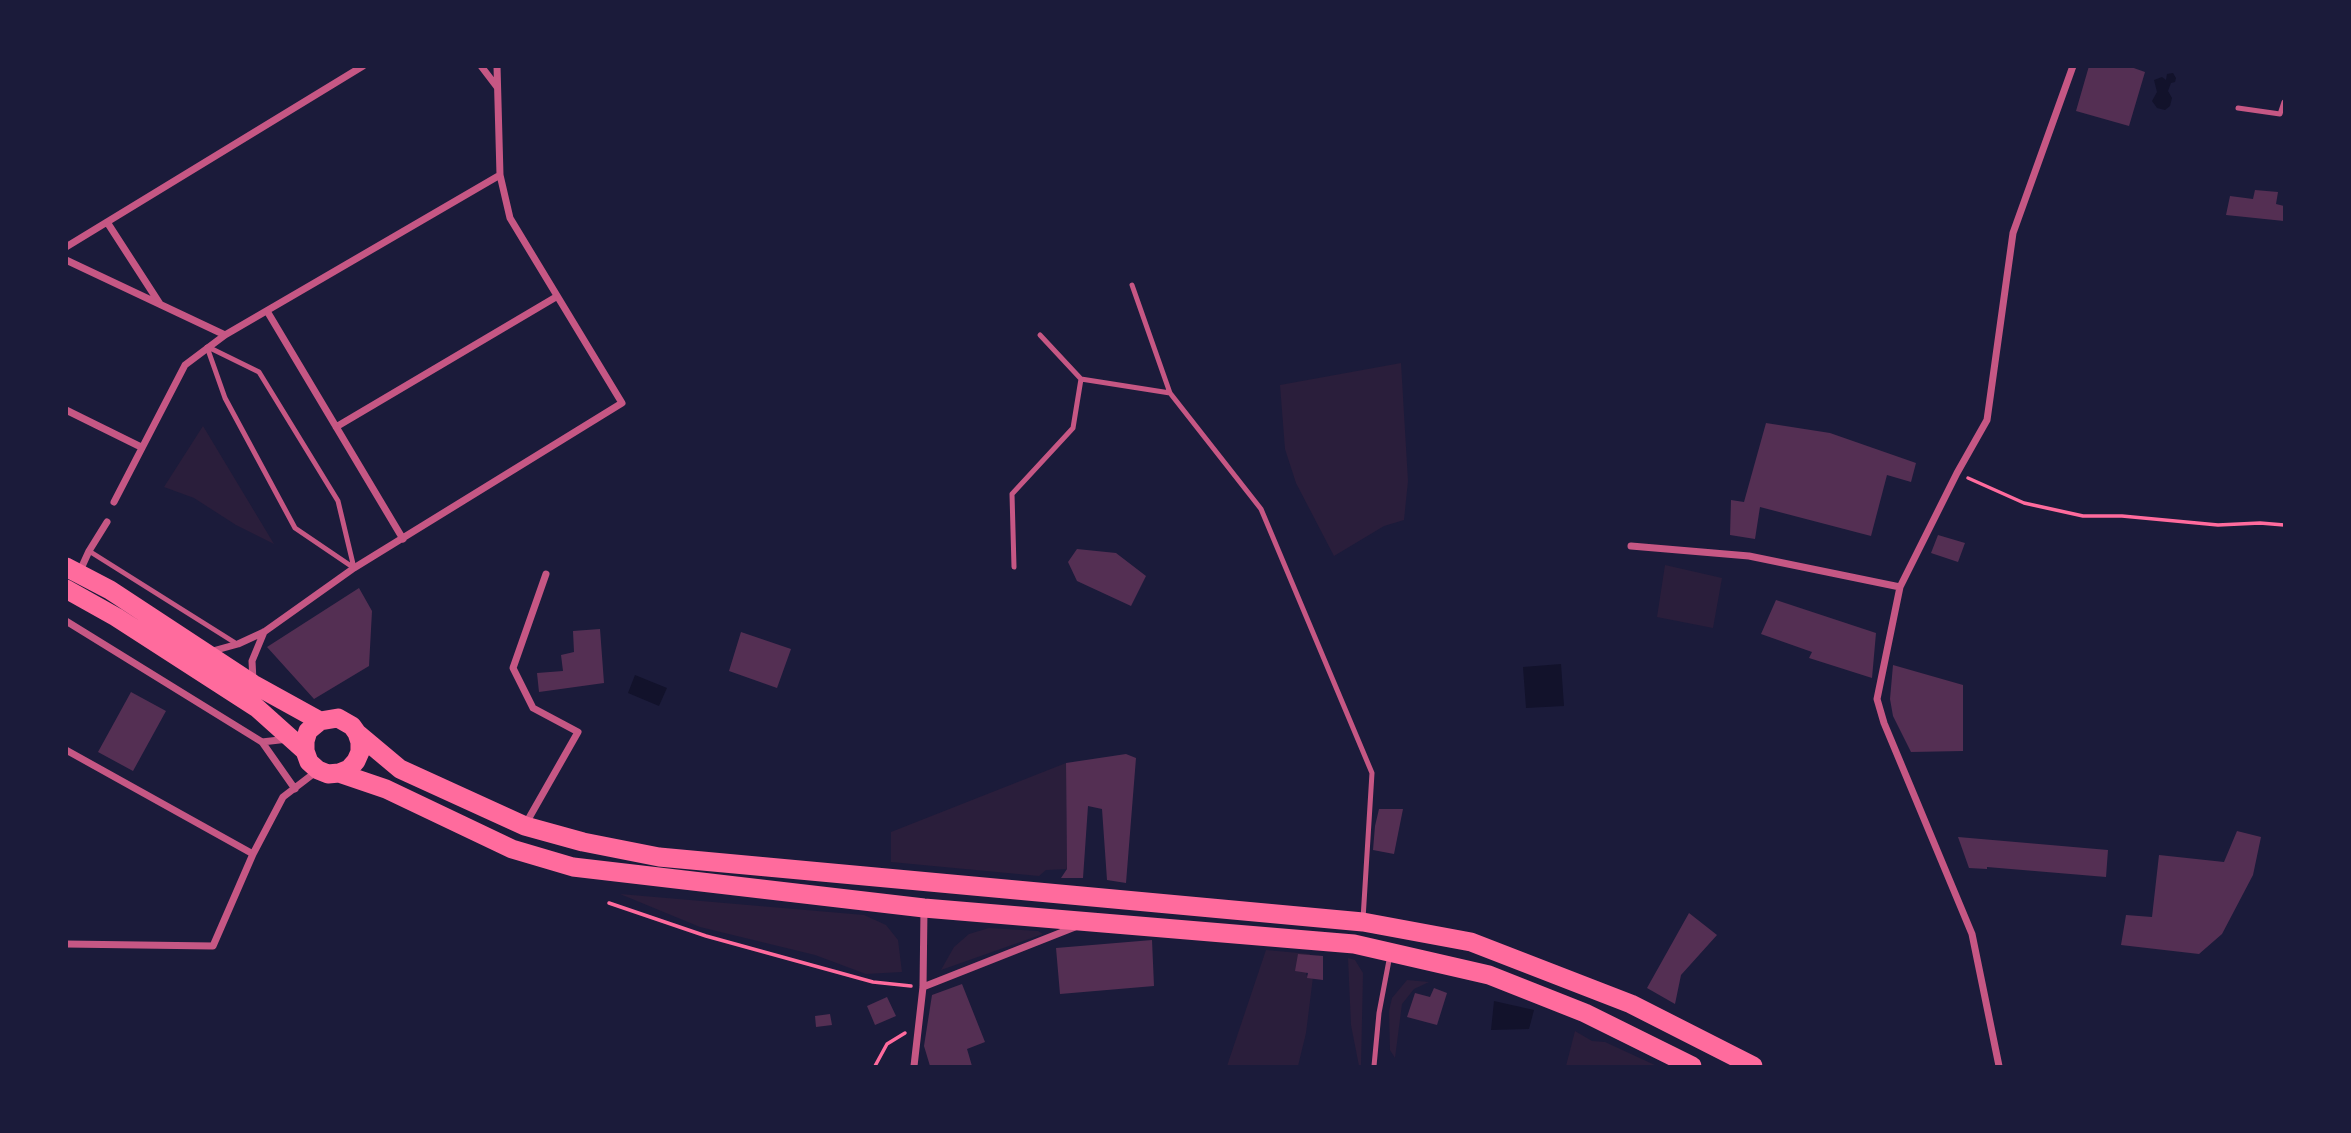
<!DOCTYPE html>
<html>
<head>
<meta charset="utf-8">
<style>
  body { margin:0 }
  #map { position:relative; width:2351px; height:1133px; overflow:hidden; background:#1b1b3a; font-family:"Space Grotesk",sans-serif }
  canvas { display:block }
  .frame { position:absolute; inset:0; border:68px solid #1b1b3a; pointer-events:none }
</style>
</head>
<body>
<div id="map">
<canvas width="2351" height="1133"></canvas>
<div class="frame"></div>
</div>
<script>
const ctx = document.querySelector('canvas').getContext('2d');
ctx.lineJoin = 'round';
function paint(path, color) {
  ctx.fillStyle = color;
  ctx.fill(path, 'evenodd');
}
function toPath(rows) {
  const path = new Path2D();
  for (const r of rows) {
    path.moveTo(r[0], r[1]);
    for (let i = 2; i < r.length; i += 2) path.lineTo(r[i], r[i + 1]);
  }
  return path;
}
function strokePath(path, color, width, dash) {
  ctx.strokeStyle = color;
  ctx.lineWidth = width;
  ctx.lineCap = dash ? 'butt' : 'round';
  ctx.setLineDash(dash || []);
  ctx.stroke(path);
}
paint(toPath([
  [1401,363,1408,481,1404,520,1384,526,1334,556,1296,483,1285,449,1280,385],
  [203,426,274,544,236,525,194,498,164,487],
  [1665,565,1722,578,1713,628,1657,617],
  [1066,763,1067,869,1046,870,1039,876,891,862,891,832],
  [620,894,864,915,886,925,898,940,902,972,866,974,815,955,700,927],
  [989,928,1038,931,1043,934,941,970,954,947,969,934],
  [1266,950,1310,954,1306,975,1313,977,1306,1033,1298,1066,1227,1066],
  [1348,958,1355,960,1363,973,1361,1066,1359,1066,1351,1025],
  [1407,980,1429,982,1414,989,1402,1004,1395,1058,1390,1050,1389,1011,1392,998],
  [1575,1031,1592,1041,1605,1042,1657,1066,1566,1066]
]), '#2a1e3b');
paint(toPath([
  [2173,73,2176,78,2175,82,2171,83,2168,91,2172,98,2170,106,2165,110,2157,108,2152,101,2157,92,2154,80,2162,77,2166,80,2167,74],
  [1561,664,1564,706,1526,708,1523,667],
  [635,675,667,688,659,706,628,693],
  [1494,1001,1534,1010,1529,1029,1491,1030]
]), '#12122b');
paint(toPath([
  [2089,66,2128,66,2145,72,2129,126,2076,111],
  [2255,190,2278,192,2276,204,2284,206,2284,221,2226,215,2230,196,2253,199],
  [1766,423,1830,433,1916,463,1911,482,1887,475,1871,536,1760,507,1755,539,1730,535,1731,500,1744,502],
  [1938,535,1965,543,1958,562,1931,553],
  [1077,549,1116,553,1146,576,1131,606,1077,581,1068,562],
  [359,588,372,611,369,666,314,699,267,647],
  [1776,600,1876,633,1872,678,1809,658,1812,652,1761,634],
  [600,629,604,683,539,692,537,673,563,671,561,655,574,652,573,631],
  [741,632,791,649,777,688,729,671],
  [1893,665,1963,685,1963,751,1911,752,1893,716,1890,699],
  [131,692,166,711,133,771,98,752],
  [1126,754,1136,758,1126,883,1107,880,1102,809,1088,806,1083,878,1061,878,1067,869,1066,763],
  [1379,809,1403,809,1394,854,1373,850,1375,826],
  [2237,831,2261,837,2253,875,2222,934,2199,954,2121,945,2126,915,2152,917,2159,855,2224,862],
  [1958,837,2108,850,2106,877,1987,867,1987,869,1969,868],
  [1689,913,1717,935,1681,975,1675,1004,1647,988],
  [1152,940,1154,986,1060,994,1056,948],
  [1298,954,1323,956,1323,980,1307,978,1308,973,1295,971],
  [962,984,985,1042,967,1049,972,1066,930,1066,924,1046,932,995],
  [1434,988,1447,993,1437,1025,1407,1017,1415,993,1430,997],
  [887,997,896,1016,875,1025,867,1006],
  [830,1014,832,1025,816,1027,815,1016]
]), '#542f53');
strokePath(toPath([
  [1968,478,2024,503,2083,516,2122,516,2218,525,2260,523,2284,525],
  [609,903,706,936,873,982,911,986],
  [875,1066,887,1044,905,1033]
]), '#ff6b9d', 3.5);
strokePath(toPath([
  [2238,108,2280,114,2284,102],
  [1132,285,1170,393,1261,509,1372,773,1363,919],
  [1040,335,1081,379,1170,393],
  [207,347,225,398,295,528,354,568],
  [208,347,259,372,338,501,354,568],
  [89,551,237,644],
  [1014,567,1012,494,1073,428,1081,379],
  [1374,1066,1379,1013,1390,955]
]), '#c65784', 5);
strokePath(toPath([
  [481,66,497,87],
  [107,222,160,304],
  [66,247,363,66],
  [66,260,225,335],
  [267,311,403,539],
  [66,410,141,447],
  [336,427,556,297],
  [114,502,185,365,225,335,500,175],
  [1631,546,1749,556,1900,587],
  [79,573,89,551,107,522],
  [66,621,262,742,295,789],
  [209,652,238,644,264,632,354,568,622,403,510,218,500,175,497,66],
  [253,681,252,661,264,632],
  [262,742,288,739],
  [66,750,253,854],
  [525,825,578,732,533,708,513,668,546,574],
  [66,944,213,946,253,854,283,797,317,771],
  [923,987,1075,927],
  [914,1066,923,987,924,910],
  [1999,1066,1972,934,1884,723,1877,699,1900,587,1957,473,1987,420,2013,233,2073,66]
]), '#c65784', 7);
strokePath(toPath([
  [66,567,110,590,253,684,320,721],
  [66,589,116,617,257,708,305,751],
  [357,733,360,742,360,752,356,761,349,769,339,773,328,774,318,770,309,762,305,751,305,741,308,731,320,721,338,718,352,726,357,733,400,769,525,826,583,842,659,857,1363,922,1471,942,1631,1004,1753,1066],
  [339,773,386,789,512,849,573,867,924,908,1354,944,1489,975,1585,1013,1692,1066]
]), '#ff6b9d', 19);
</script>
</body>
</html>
